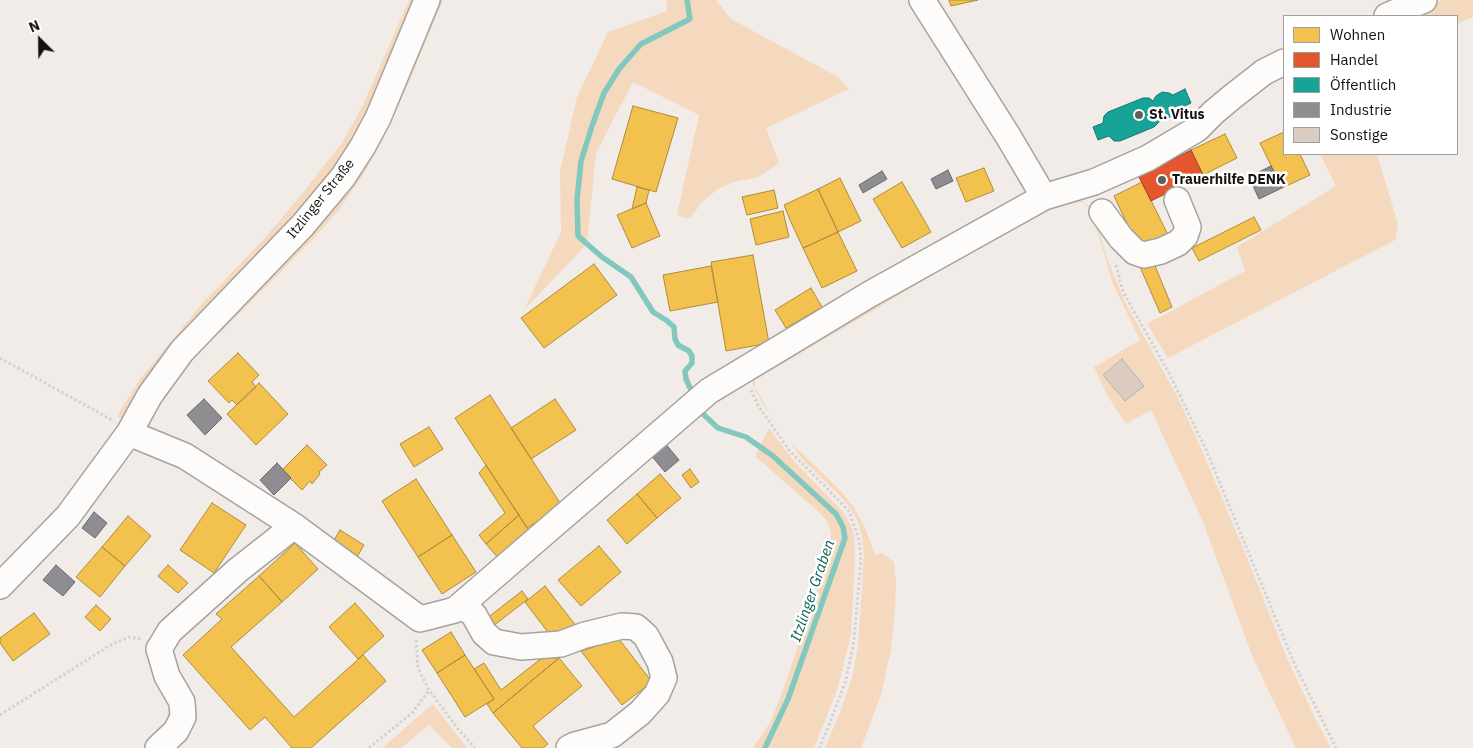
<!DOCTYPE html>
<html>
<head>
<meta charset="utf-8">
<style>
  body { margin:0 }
  #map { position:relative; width:1473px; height:748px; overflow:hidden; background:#f1ece7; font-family:"IBM Plex Sans",sans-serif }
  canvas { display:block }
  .legend { position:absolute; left:1283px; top:15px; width:175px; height:140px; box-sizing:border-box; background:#fff; border:1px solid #a1a09f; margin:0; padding:6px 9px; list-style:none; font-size:15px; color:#14110e }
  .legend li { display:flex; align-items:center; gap:10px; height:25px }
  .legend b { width:25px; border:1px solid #a1a09f }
  .north { position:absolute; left:15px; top:15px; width:50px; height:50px; -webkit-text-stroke:4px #fff; paint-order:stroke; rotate:337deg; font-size:14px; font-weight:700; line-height:20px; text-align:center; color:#14110e }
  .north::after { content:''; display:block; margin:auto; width:18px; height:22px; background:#14110e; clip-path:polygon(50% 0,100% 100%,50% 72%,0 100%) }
</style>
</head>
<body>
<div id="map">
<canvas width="1473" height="748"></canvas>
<ul class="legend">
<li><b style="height:14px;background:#f2c14e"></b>Wohnen</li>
<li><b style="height:14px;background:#e4572e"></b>Handel</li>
<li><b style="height:14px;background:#17a398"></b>Öffentlich</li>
<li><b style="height:14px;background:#8d8d92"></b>Industrie</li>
<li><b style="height:14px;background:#dacdc0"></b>Sonstige</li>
</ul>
<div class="north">N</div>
</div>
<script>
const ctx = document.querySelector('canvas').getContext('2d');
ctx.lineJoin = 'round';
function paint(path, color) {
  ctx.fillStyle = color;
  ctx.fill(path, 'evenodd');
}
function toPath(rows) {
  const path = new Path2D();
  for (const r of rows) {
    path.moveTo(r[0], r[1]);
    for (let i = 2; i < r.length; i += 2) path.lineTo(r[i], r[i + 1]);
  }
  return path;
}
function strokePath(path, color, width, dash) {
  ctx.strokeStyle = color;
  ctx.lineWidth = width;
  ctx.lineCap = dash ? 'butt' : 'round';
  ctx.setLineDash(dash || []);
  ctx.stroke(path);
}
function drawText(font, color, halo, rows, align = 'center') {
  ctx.font = font + ' "IBM Plex Sans",sans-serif';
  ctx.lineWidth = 5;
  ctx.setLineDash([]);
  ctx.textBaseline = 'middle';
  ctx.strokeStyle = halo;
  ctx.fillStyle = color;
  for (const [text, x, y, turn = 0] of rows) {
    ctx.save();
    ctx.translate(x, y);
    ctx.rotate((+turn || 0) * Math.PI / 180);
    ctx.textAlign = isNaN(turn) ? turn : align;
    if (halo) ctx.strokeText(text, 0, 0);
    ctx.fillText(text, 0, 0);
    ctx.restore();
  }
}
paint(toPath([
  [409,0,421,0,363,134,128,422,117,416,140,379,200,306,262,241,297,200,342,143,362,107],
  [432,0,443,0,409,82,381,143,363,175,338,211,313,239,220,333,213,327,305,231],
  [666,0,716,0,731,19,838,77,849,89,766,128,779,163,759,177,734,182,718,189,703,201,691,217,685,218,677,215,699,115,633,82,596,153,587,244,524,310,561,232,560,171,577,97,608,32,667,11],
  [1443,0,1473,0,1473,17,1457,24,1457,16,1406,16],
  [1320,154,1377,154,1398,224,1395,240,1168,358,1147,324,1245,271,1237,247,1336,186],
  [1076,197,1091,208,1097,217,1103,246,1114,276,1125,302,1177,396,1197,439,1242,545,1287,658,1314,716,1331,748,1296,748,1253,658,1203,522,1151,410,1126,424,1107,395,1094,367,1140,340,1113,284,1094,220,1088,207,1081,202,1051,207,990,240,968,254,949,264,908,290,755,380,755,387,773,420,761,401,750,378,1026,215],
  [769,428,793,460,843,512,851,525,854,536,855,559,851,634,838,688,814,748,753,748,771,721,783,690,818,588,829,554,831,533,828,523,823,516,755,456],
  [791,443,839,489,854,507,866,530,875,555,882,553,894,562,896,582,895,608,891,650,881,695,861,748,825,748,842,707,852,677,858,646,864,557,862,537,858,522,851,509,842,498,801,458],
  [433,704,467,748,452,748,429,725,401,748,382,748]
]), '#f4d9bf');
const homes = toPath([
  [949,0,978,0,951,6,949,0],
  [633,106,678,118,656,192,612,179,633,106],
  [1284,132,1284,154,1300,154,1310,175,1282,188,1260,143,1284,132],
  [1225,134,1237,158,1203,175,1191,150,1225,134],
  [984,168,994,191,966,202,956,178,984,168],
  [840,178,861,221,838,232,818,189,840,178],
  [902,182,931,232,902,248,873,199,902,182],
  [1142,182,1168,235,1139,249,1114,196,1142,182],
  [637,187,649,190,646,203,632,209,637,187],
  [818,189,838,232,803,248,790,220,784,205,818,189],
  [774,190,778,208,747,215,742,197,774,190],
  [646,203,660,236,632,248,617,215,646,203],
  [783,211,789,237,756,245,750,219,783,211],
  [1254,217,1261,230,1199,261,1192,248,1254,217],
  [838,232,857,271,822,288,803,248,838,232],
  [753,255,769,343,726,351,711,262,753,255],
  [1153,261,1172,307,1160,313,1140,267,1153,261],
  [594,264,617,295,544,348,521,318,594,264],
  [711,266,718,302,670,311,663,275,711,266],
  [811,288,822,307,786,328,775,310,811,288],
  [238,353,259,375,252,382,256,387,237,405,232,400,229,403,208,381,238,353],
  [259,383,288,414,256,445,227,414,259,383],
  [490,395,562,506,527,528,455,418,490,395],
  [555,399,576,430,531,459,511,428,555,399],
  [429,427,443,449,414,467,400,444,429,427],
  [307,445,327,465,319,472,320,474,312,484,310,481,302,490,282,470,307,445],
  [486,465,519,515,486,544,479,535,505,513,479,473,486,465],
  [690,469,699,482,691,488,682,475,690,469],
  [660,474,681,498,657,518,637,494,660,474],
  [416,479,452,535,418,557,382,501,416,479],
  [637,494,657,518,627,544,607,520,637,494],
  [212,503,246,525,214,573,180,550,212,503],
  [519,515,530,532,500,560,486,544,519,515],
  [128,516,151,536,125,566,102,547,128,516],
  [340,530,364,545,354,562,330,547,340,530],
  [452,535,476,572,442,594,418,557,452,535],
  [295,543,318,569,282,602,259,576,295,543],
  [599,546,621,572,581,606,558,580,599,546],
  [102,547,125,566,100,597,76,577,102,547],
  [168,565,188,583,178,593,158,576,168,565],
  [259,576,282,602,231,647,294,717,363,655,386,681,311,748,292,748,265,717,250,730,183,655,222,619,216,614,259,576],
  [545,586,577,627,556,643,525,602,545,586],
  [522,591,528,599,488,630,482,622,522,591],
  [355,603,384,636,358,659,329,627,355,603],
  [96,605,111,619,100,631,85,617,96,605],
  [34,613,50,634,13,661,0,643,0,638,34,613],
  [451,632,465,655,437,673,422,650,451,632],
  [619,639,652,682,622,705,581,651,619,639],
  [552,650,559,658,493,713,487,704,494,699,474,669,484,663,501,690,552,650],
  [465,655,494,699,465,717,437,673,465,655],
  [559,658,582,686,533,726,548,744,543,748,522,748,493,713,559,658]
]);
paint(homes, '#f2c14e');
strokePath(homes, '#af8c3b', 1);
const shops = toPath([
  [1191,150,1203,175,1151,201,1139,177,1191,150]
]);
paint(shops, '#e4572e');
strokePath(shops, '#a64224', 1);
const public = toPath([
  [1185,89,1191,103,1178,109,1174,114,1170,117,1166,118,1159,116,1159,122,1154,127,1120,141,1114,141,1109,136,1098,140,1093,127,1103,123,1104,116,1108,112,1143,98,1149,98,1153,101,1156,96,1162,92,1169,93,1173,95,1185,89]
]);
paint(public, '#17a398');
strokePath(public, '#16776f', 1);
const industry = toPath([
  [1271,166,1282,188,1259,199,1249,177,1271,166],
  [948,170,953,181,936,189,931,179,948,170],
  [882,171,887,179,863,193,859,185,882,171],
  [204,399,222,418,205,435,187,415,204,399],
  [664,442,679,460,665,472,650,454,664,442],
  [277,463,291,478,274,495,260,480,277,463],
  [94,512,107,523,95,538,82,528,94,512],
  [56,565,75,582,63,596,43,580,56,565]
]);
paint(industry, '#8d8d92');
strokePath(industry, '#69686a', 1);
strokePath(toPath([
  [687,0,690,19,641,44,619,69,604,93,592,126,581,161,577,200,578,236,602,257,631,277,653,312,666,320,674,327,675,339,678,345,689,351,692,356,692,363,685,371,686,379,691,390],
  [703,414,718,428,746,437,773,456,836,514,843,527,845,538,788,699,765,748]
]), '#83c8be', 5.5);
const building = toPath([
  [1122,359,1144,386,1125,401,1103,375,1122,359]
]);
paint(building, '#dacdc0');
strokePath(building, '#b7b3af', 1);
const minor = toPath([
  [922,0,1008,136,1044,197],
  [1387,16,1424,0],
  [1102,212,1121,238,1135,252,1144,255,1161,251,1178,243,1185,236,1188,227,1177,200],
  [129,433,185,456,294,526,420,619,455,610,709,391,870,294,1044,197,1094,182,1148,158,1197,129,1214,112,1232,97,1264,72,1284,62],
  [0,586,68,516,129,433,150,395,182,351,303,225,343,177,363,146,378,118,427,0],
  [462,605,474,615,484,633,494,642,521,647,561,644,585,635,622,626,636,627,646,636,660,662,664,678,657,694,640,713,612,735,575,745,569,748],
  [158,748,176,731,183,717,182,702,167,676,159,649,170,631,238,570,294,526]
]);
strokePath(minor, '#a6a29f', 28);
strokePath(toPath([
  [1116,265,1123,292,1169,373,1208,454,1294,663,1336,748],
  [0,358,112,420],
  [751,390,759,407,789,450,849,511,859,540,861,560,854,640,846,680,828,728,819,748],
  [416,640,418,668,429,690,458,729,475,748],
  [0,715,112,644,130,637,142,639],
  [369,748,413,712,429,690]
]), '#d4d2d1', 3, [2.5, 2.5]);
strokePath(minor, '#fdfcfb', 25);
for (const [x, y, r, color] of [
  [1139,115,5,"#615e5a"],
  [1162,180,5,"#615e5a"]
]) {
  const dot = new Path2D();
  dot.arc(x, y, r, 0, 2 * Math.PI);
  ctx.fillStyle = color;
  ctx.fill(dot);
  strokePath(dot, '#fff', 2);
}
drawText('bold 14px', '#14110e', '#fff', [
  ["St. Vitus",1149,115],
  ["Trauerhilfe DENK",1172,180]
], 'left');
drawText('14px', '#14110e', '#fff', [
  ["Itzlinger Straße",321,199,-51]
]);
drawText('italic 15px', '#0d625a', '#fff', [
  ["Itzlinger Graben",813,591,-71]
]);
</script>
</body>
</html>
